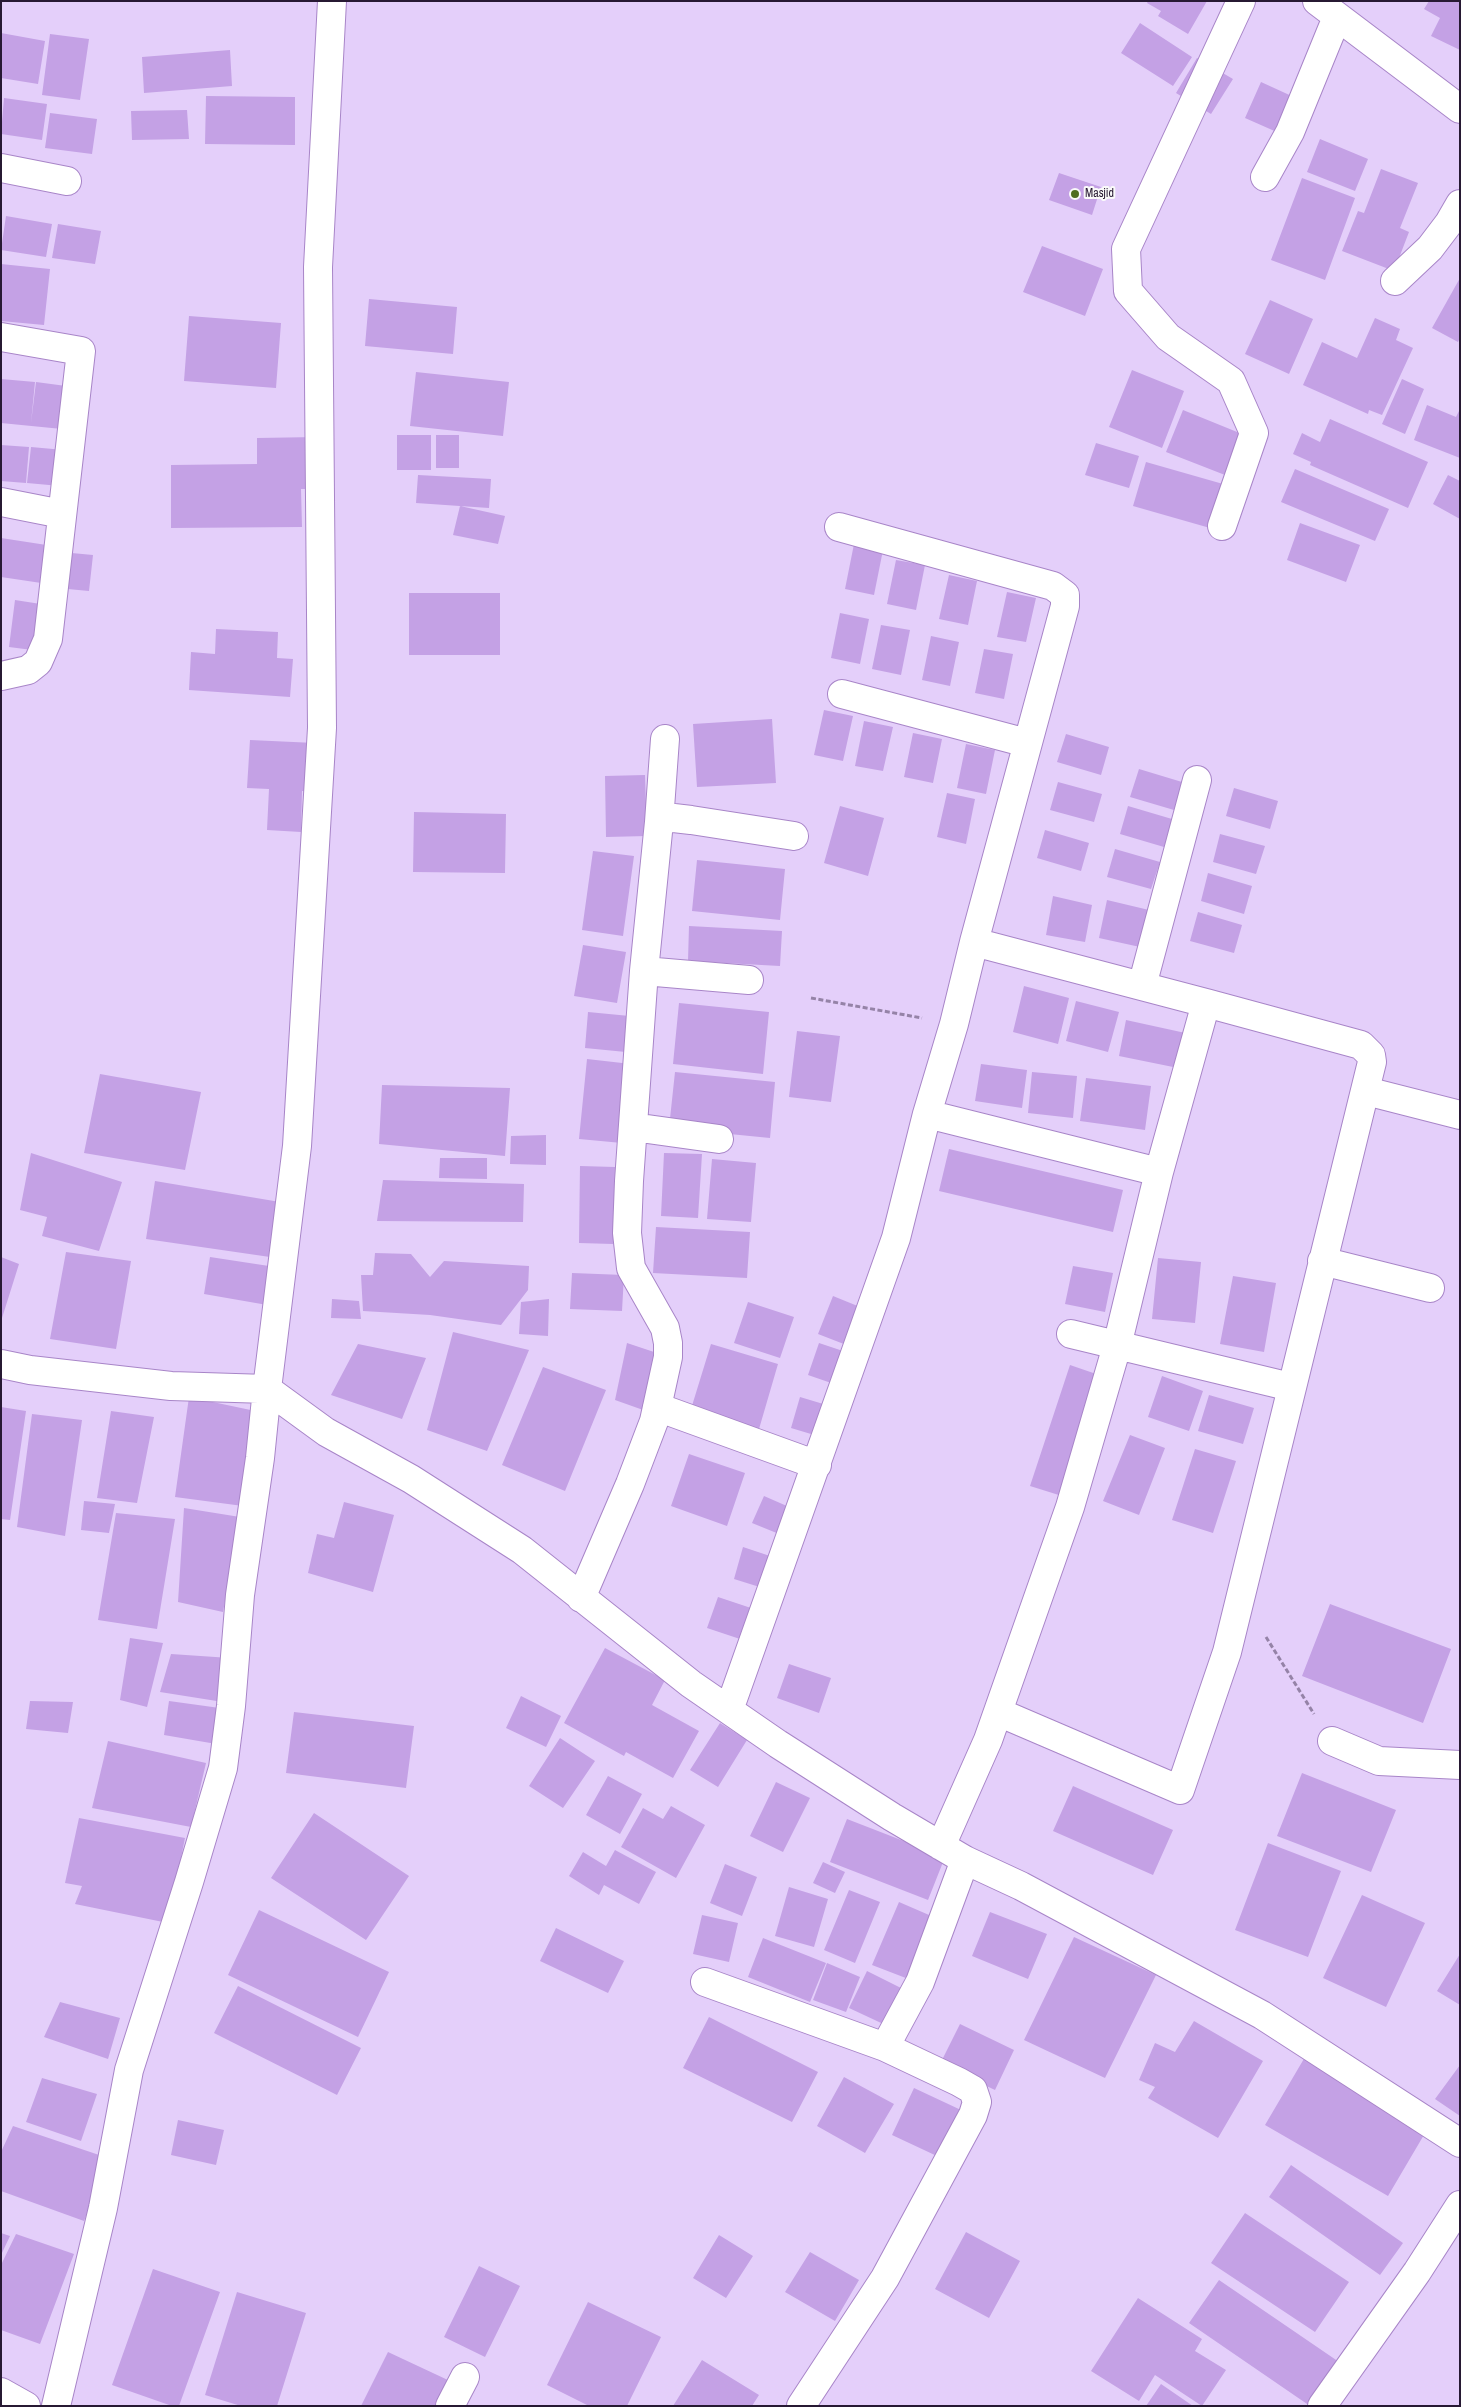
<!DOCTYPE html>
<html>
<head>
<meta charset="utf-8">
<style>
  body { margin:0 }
  #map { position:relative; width:1461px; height:2407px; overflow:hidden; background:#e4cffa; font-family:"Archivo Narrow",sans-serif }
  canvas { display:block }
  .frame { position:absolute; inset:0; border:2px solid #271933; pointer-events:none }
</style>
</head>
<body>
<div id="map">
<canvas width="1461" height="2407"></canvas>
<div class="frame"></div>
</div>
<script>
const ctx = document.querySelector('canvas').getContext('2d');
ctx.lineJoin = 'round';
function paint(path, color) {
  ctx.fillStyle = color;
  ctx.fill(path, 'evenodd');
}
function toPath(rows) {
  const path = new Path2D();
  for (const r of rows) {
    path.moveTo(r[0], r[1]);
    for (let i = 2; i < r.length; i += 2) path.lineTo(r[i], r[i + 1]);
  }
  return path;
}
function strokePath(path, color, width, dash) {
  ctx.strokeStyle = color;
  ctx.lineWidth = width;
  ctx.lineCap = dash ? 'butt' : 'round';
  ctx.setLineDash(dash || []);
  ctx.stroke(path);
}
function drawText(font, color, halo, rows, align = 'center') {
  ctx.font = font + ' "Archivo Narrow",sans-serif';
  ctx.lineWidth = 4;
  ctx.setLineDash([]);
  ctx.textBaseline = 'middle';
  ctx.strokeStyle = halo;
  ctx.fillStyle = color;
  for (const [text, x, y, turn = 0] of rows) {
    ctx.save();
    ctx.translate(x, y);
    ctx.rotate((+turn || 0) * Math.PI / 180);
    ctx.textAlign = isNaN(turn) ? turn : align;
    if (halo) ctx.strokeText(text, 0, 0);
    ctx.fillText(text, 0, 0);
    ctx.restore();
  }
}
paint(toPath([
  [1148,1,1207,1,1188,34,1158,16,1161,11,1147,3],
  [1429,1,1460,1,1460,50,1431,36,1440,18,1424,9],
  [1140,23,1192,57,1173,86,1121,53],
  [1,33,45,41,38,84,1,78],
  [50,34,89,39,80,100,42,95],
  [230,50,232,86,144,93,142,57],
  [1197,58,1233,79,1211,114,1176,93],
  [1261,82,1296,98,1279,133,1245,118],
  [206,96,295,97,295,145,205,144],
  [4,98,47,104,42,140,1,134],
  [187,110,189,139,132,140,131,111],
  [50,113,97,119,92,154,45,148],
  [1320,139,1368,159,1355,191,1307,172],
  [1381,169,1418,183,1400,228,1409,232,1394,271,1342,251,1358,211,1364,213],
  [1059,173,1101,187,1092,215,1049,200],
  [1302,178,1355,198,1325,280,1271,260],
  [6,216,52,224,46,257,1,250],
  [58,224,101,231,95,264,52,258],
  [1042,246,1103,269,1085,316,1023,292],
  [1,264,50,269,44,325,1,321],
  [1460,278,1460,338,1458,342,1432,328],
  [369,299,457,307,453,354,365,346],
  [1270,300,1313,319,1289,374,1245,354],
  [189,316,281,323,276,388,184,381],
  [1375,318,1400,329,1396,340,1413,348,1382,415,1369,410,1368,414,1303,385,1322,342,1357,358],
  [1132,370,1184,391,1162,448,1109,427],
  [416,372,509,382,503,436,410,426],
  [1,379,35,382,31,423,36,382,66,386,62,429,1,423],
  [1402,379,1424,389,1405,434,1382,424],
  [1427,405,1456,417,1460,409,1460,458,1414,440],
  [1183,410,1242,434,1225,475,1166,452],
  [1330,419,1428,462,1408,508,1310,465,1311,462,1293,454,1302,433,1320,442],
  [397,435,431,435,431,470,397,470],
  [436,435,459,435,459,468,436,468],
  [317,437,317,489,301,489,302,527,171,528,171,465,257,464,257,438],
  [1096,443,1139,456,1129,488,1085,475],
  [1,445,29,447,26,483,1,481],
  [31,447,64,450,60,486,27,483],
  [1146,462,1230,486,1217,530,1133,506],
  [1295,469,1389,509,1375,541,1281,502],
  [418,475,491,479,489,508,416,503],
  [1448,475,1460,481,1460,519,1433,504],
  [460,506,505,516,498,544,453,535],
  [1300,523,1360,545,1346,582,1287,560],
  [1,538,53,546,48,584,1,577],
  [854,544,883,550,874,595,845,589],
  [61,552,93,555,89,591,57,588],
  [896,560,925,565,916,610,887,604],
  [949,575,977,581,968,625,939,619],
  [1007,592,1036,598,1026,642,997,637],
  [409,593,500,593,500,655,409,655],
  [15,600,47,605,40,651,9,647],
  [840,613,869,619,860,664,831,658],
  [881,625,910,630,901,675,872,669],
  [216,629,278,632,277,658,293,659,290,697,189,690,191,652,215,654],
  [931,636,959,642,950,686,922,680],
  [984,649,1013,654,1004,699,975,693],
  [824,710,853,716,843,761,814,755],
  [772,719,776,783,697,787,693,724],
  [864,721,893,727,883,771,855,766],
  [913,733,942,739,933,783,904,777],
  [1066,734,1109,747,1101,775,1057,762],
  [250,740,315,743,313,792,302,791,301,832,267,830,269,789,247,788],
  [966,744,995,750,986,794,957,788],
  [1139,769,1182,782,1174,810,1130,797],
  [645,775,647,836,606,837,605,776],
  [1058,782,1102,794,1094,822,1050,810],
  [1234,788,1278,801,1270,829,1226,816],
  [947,793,975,799,966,844,937,837],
  [840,806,884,818,868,876,824,863],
  [1128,806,1172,819,1164,847,1120,834],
  [414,812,506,814,505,873,413,872],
  [1045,830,1089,843,1081,871,1037,858],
  [1220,834,1265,846,1256,874,1213,862],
  [1115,849,1160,862,1151,889,1107,877],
  [593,851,634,856,623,936,582,930],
  [697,860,785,869,780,920,692,911],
  [1208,873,1252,886,1244,914,1201,901],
  [1053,896,1092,905,1085,942,1046,935],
  [1107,900,1149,910,1140,947,1099,938],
  [1198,912,1242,925,1234,953,1190,941],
  [689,926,782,931,780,966,688,961],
  [583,945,626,952,617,1003,574,996],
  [1024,986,1069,998,1058,1044,1013,1032],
  [1076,1001,1119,1012,1108,1052,1066,1041],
  [679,1003,769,1012,763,1074,673,1064],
  [588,1012,640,1017,636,1053,585,1048],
  [1126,1020,1190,1034,1183,1069,1119,1056],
  [797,1031,840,1036,831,1102,789,1097],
  [587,1059,631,1064,622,1143,579,1139],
  [981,1064,1027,1070,1022,1108,975,1101],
  [675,1072,775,1082,770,1138,669,1128],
  [1032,1072,1077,1076,1073,1118,1028,1113],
  [100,1074,201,1092,185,1170,84,1153],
  [1086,1078,1151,1086,1145,1130,1080,1121],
  [382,1085,510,1088,505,1156,379,1144],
  [546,1135,546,1165,510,1164,511,1136],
  [949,1149,1123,1190,1113,1232,939,1191],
  [31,1153,122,1182,99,1251,42,1236,47,1217,20,1210],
  [664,1153,702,1154,698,1218,661,1216],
  [440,1158,487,1158,487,1179,439,1178],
  [712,1159,756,1163,751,1222,707,1219],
  [580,1166,615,1167,613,1244,579,1243],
  [383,1180,524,1184,523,1222,377,1221],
  [155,1181,280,1202,270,1257,146,1239],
  [656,1227,750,1232,747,1278,653,1273],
  [66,1252,131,1261,116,1349,50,1339],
  [375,1253,411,1254,430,1277,444,1261,529,1266,528,1290,501,1325,430,1315,363,1311,361,1275,373,1275],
  [1,1257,19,1264,2,1318,1,1318],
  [210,1257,282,1268,273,1306,204,1294],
  [1158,1258,1201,1262,1195,1323,1152,1319],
  [1073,1266,1113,1273,1105,1312,1065,1304],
  [572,1273,624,1275,622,1311,570,1309],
  [1233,1276,1276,1283,1264,1352,1220,1344],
  [833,1296,865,1309,849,1346,818,1334],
  [332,1299,359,1301,361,1319,331,1318],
  [549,1299,548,1336,519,1334,521,1302],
  [748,1302,794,1317,780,1358,734,1343],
  [453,1332,529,1350,487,1451,427,1430],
  [627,1343,663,1355,646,1411,615,1400],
  [819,1343,849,1353,837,1385,808,1375],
  [358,1344,426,1358,402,1419,331,1395],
  [711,1344,778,1364,759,1429,691,1409],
  [1070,1365,1102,1376,1062,1496,1030,1486],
  [543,1367,606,1390,565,1491,502,1465],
  [1162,1376,1203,1391,1189,1431,1148,1417],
  [1209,1395,1254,1408,1243,1444,1198,1431],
  [189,1397,260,1412,243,1506,175,1497],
  [800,1397,830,1406,821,1437,791,1428],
  [1,1407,26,1411,10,1520,1,1519],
  [111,1411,154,1417,137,1503,97,1498],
  [32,1414,82,1420,65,1536,17,1527],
  [1130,1435,1165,1448,1139,1515,1103,1501],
  [1195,1449,1236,1461,1213,1533,1172,1520],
  [689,1454,745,1473,727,1526,671,1506],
  [764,1496,796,1510,784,1536,752,1523],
  [84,1501,115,1504,109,1533,81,1530],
  [344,1502,394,1515,373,1592,308,1573,317,1534,334,1538],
  [184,1508,240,1517,223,1612,178,1602],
  [116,1513,175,1519,157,1629,98,1620],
  [743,1547,776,1558,766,1589,734,1579],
  [718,1597,757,1610,746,1641,707,1628],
  [1330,1604,1451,1649,1423,1723,1302,1676],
  [130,1638,163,1643,147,1707,120,1700],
  [605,1648,665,1680,652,1705,699,1731,673,1778,626,1752,624,1756,564,1723],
  [171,1654,230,1658,223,1702,160,1692],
  [789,1664,831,1678,819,1713,777,1698],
  [521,1696,561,1716,546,1747,506,1728],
  [30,1701,73,1702,68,1733,26,1729],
  [169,1701,227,1709,222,1745,164,1735],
  [294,1712,414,1726,406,1788,286,1773],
  [720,1723,747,1740,718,1787,690,1770],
  [560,1738,595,1761,563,1808,529,1786],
  [108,1741,206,1763,191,1827,92,1808],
  [1302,1773,1396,1810,1371,1872,1277,1836],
  [608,1776,642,1794,620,1834,586,1815],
  [776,1782,810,1798,783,1852,750,1836],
  [1073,1786,1173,1830,1153,1875,1053,1831],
  [671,1806,705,1825,676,1878,621,1847,643,1808,663,1819],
  [314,1813,409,1876,366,1940,271,1878],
  [79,1818,185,1838,168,1923,75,1904,82,1886,65,1883],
  [847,1819,945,1857,928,1900,830,1862],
  [1268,1843,1341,1871,1308,1957,1235,1930],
  [615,1850,656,1872,639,1904,604,1885,599,1895,569,1876,583,1852,606,1866],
  [823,1862,845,1872,835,1893,813,1883],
  [725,1864,757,1877,742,1916,710,1903],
  [789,1887,828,1899,814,1947,775,1936],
  [849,1890,880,1902,855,1963,824,1950],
  [1362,1895,1425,1923,1386,2007,1323,1978],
  [899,1902,936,1918,911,1980,872,1965],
  [259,1910,389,1972,358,2037,228,1975],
  [990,1912,1047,1934,1028,1979,972,1956],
  [702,1915,738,1923,729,1962,693,1954],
  [556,1928,624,1961,608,1993,540,1961],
  [1074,1937,1156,1975,1105,2078,1024,2040],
  [763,1938,826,1963,810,2002,748,1977],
  [1460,1954,1460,2005,1437,1991],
  [827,1963,860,1977,846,2012,813,2000],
  [867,1971,911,1993,894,2029,849,2008],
  [238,1986,361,2048,337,2095,214,2033],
  [60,2002,120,2018,108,2059,44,2037],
  [709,2017,818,2072,792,2122,683,2068],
  [1194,2021,1263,2061,1218,2138,1148,2098,1155,2087,1139,2080,1155,2043,1175,2052],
  [960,2024,1014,2050,995,2090,940,2064],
  [1305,2057,1428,2128,1388,2196,1265,2125],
  [1460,2065,1460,2116,1435,2099],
  [844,2077,894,2104,865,2153,817,2126],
  [42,2078,97,2094,81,2141,26,2122],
  [914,2088,961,2110,939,2157,892,2135],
  [178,2120,224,2130,216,2165,171,2155],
  [13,2126,108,2158,84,2221,1,2191,1,2152],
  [1291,2165,1403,2243,1380,2275,1269,2197],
  [1245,2213,1349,2282,1315,2332,1211,2263],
  [966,2232,1020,2261,989,2318,935,2289],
  [1,2233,10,2236,1,2255],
  [16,2234,74,2254,40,2344,1,2330,1,2265],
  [719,2235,753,2256,726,2298,693,2278],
  [810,2252,859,2280,835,2321,785,2292],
  [479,2266,520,2286,485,2357,444,2337],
  [153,2269,220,2292,179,2406,172,2406,112,2385],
  [1219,2280,1342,2364,1310,2406,1189,2323],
  [237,2292,306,2313,277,2406,241,2406,205,2395],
  [1138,2298,1202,2339,1195,2351,1226,2370,1202,2406,1155,2375,1139,2401,1091,2371],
  [588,2302,661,2337,627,2406,589,2406,547,2385],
  [388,2352,450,2381,438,2406,361,2406],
  [702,2360,759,2395,752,2406,673,2406],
  [1161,2384,1193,2406,1146,2406]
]), '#c4a1e5');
const minor = toPath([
  [1317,1,1460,109],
  [1,168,67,181],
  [1265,177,1290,132,1337,17],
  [1395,281,1430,248,1449,223,1460,204],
  [1,337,81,351,48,639,38,662,28,670,1,676],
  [1,502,62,514],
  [1222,526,1254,433,1231,381,1168,337,1128,291,1126,249,1241,1],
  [839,527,1053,586,1065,595,1065,606,974,942],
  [842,694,1027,743],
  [659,822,665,739],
  [644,971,749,980],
  [1142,986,1197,780],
  [1366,1091,1460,1115],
  [633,1127,719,1139],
  [1322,1261,1430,1288],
  [1071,1334,1291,1387],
  [1,1364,30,1370,171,1386,267,1389,326,1432,411,1479,522,1550,691,1684,778,1744,892,1817,965,1860,1021,1886,1262,2015,1460,2143],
  [657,1407,817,1465],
  [581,1598,630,1484,654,1421,668,1357,668,1343,665,1328,631,1268,627,1233,629,1181,644,971,659,822,665,817,691,820,794,836],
  [729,1710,896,1238,927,1114,954,1024,974,942,1206,1003,1159,1172,927,1114],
  [998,1712,1180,1790,1227,1652,1372,1062,1371,1055,1361,1045,1206,1003],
  [1332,1741,1379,1761,1460,1765],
  [941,1846,988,1740,1070,1507,1117,1346,1159,1172],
  [705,1982,885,2047,920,1982,965,1860],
  [1,2392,26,2406],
  [56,2406,103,2208,129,2070,189,1882,223,1768,231,1706,240,1595,260,1458,267,1389,297,1146,322,728,318,267,332,1],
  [450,2406,465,2377],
  [801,2406,885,2278,973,2115,977,2102,973,2090,959,2082,885,2047],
  [1322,2406,1417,2272,1460,2205]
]);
strokePath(minor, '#a885c8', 30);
strokePath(toPath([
  [811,998,922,1018],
  [1266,1637,1314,1714]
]), '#9583a7', 3, [5, 2.5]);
strokePath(minor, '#fff', 28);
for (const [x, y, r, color] of [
  [1075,194,5,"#506d20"]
]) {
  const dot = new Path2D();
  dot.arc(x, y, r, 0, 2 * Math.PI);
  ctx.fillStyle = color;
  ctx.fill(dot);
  strokePath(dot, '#fafafa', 2);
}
drawText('12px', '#271933', '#fafafa', [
  ["Masjid",1085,194]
], 'left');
</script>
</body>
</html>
